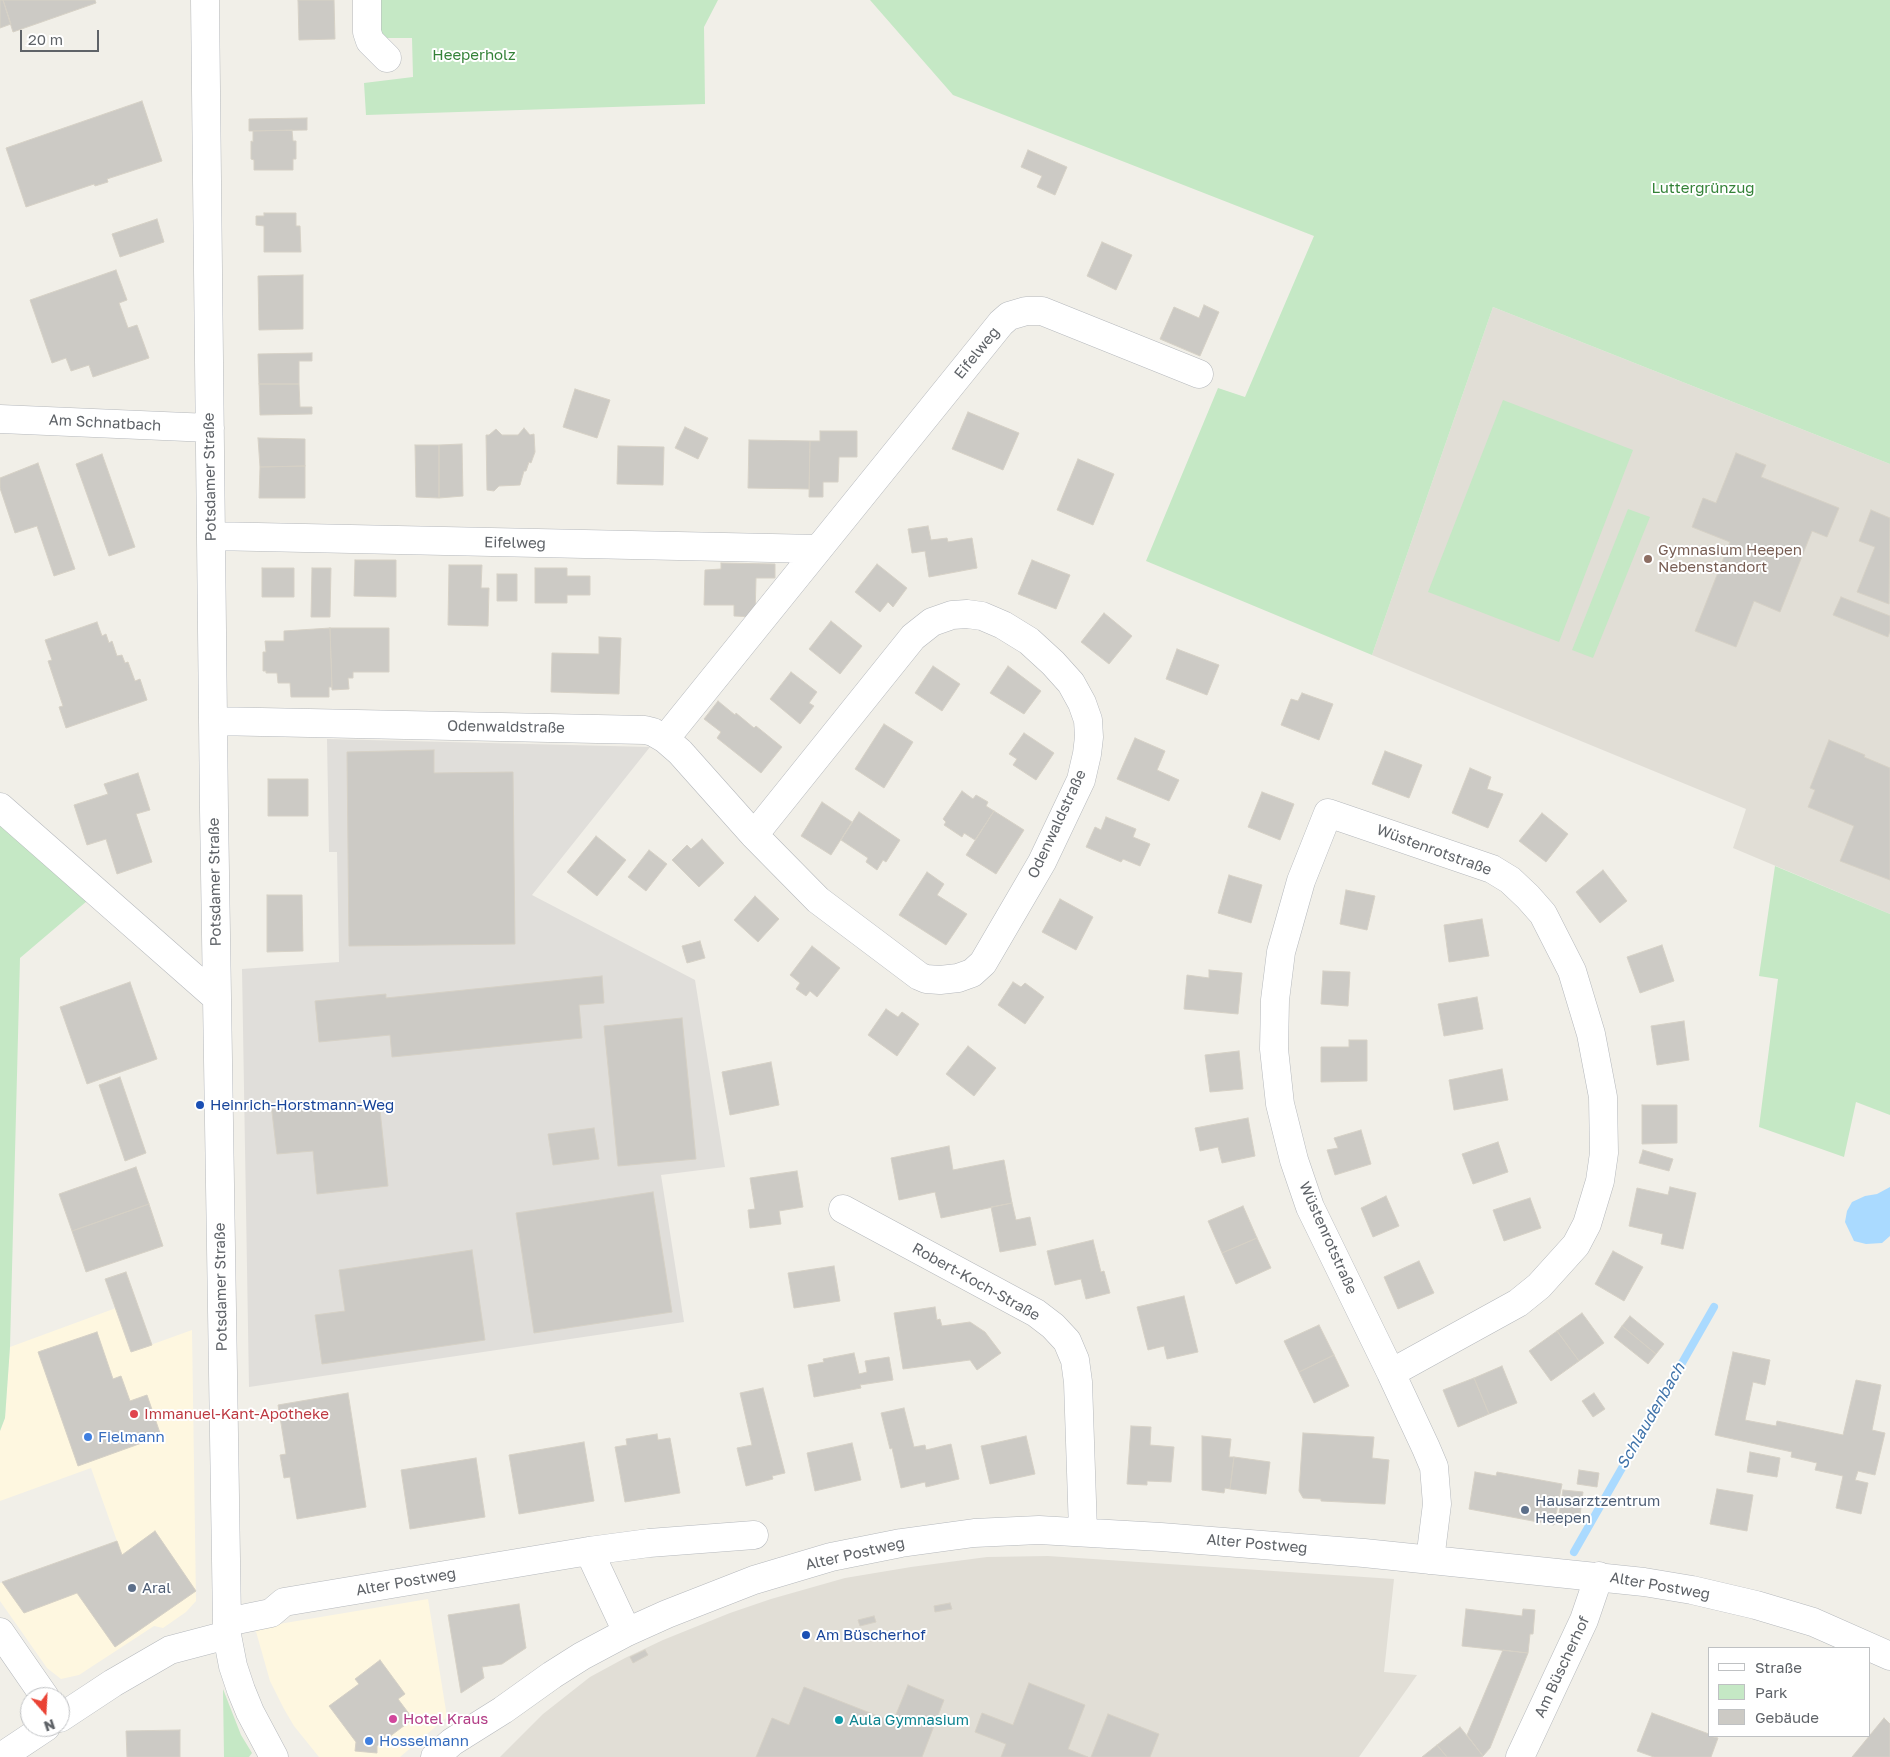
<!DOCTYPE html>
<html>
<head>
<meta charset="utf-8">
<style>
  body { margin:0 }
  #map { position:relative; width:1890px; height:1757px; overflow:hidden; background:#f1efe8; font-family:"Golos Text",sans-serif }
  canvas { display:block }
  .legend { position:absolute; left:1708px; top:1647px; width:162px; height:90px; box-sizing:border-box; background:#fff; border:1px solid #bfc1c3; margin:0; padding:6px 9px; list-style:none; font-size:15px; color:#5f6368 }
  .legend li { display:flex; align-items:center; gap:10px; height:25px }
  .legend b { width:25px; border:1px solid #bfc1c3 }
  .north { position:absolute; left:20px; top:1687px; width:50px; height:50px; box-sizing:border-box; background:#fff; border:1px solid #bfc1c3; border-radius:50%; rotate:161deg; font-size:14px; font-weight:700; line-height:20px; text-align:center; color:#5f6368 }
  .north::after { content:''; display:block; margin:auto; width:18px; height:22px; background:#ea4335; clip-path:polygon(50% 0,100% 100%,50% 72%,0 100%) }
  .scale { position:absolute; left:20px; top:30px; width:79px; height:22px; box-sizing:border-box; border:2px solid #5f6368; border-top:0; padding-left:6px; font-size:15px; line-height:18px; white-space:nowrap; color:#5f6368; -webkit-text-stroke:4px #fff; paint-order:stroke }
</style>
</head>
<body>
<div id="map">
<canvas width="1890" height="1757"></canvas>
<ul class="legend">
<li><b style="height:6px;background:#fff"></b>Straße</li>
<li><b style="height:14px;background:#c5e8c5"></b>Park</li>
<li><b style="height:14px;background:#cccac5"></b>Gebäude</li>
</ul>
<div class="north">N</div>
<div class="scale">20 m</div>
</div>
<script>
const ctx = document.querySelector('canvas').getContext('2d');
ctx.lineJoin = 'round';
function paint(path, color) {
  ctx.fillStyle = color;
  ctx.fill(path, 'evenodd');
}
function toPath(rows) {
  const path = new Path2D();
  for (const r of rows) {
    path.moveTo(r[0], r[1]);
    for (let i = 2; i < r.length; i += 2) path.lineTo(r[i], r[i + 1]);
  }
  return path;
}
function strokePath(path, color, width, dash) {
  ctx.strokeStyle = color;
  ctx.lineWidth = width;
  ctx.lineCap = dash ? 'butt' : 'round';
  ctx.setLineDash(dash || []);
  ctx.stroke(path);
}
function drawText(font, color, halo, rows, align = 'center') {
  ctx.font = font + ' "Golos Text",sans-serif';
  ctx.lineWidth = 4;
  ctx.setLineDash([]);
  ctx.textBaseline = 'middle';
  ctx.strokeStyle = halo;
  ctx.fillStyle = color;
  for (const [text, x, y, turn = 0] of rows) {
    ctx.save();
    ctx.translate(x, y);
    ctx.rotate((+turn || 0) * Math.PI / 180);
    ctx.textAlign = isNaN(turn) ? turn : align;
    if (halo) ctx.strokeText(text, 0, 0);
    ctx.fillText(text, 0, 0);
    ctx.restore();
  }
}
paint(toPath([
  [116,1308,131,1352,192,1330,196,1601,186,1612,163,1628,154,1626,79,1675,61,1679,47,1668,0,1601,0,1583,117,1541,91,1468,0,1501,0,1431,5,1418,10,1347],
  [428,1599,447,1717,400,1757,319,1757,294,1726,284,1709,270,1681,255,1628]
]), '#fef7e0');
paint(toPath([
  [327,739,650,747,532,895,695,980,725,1167,661,1175,684,1322,249,1387,242,969,339,962,337,852,329,852]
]), '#e0deda');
paint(toPath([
  [1493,307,1890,464,1890,914,1733,848,1746,809,1372,655],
  [1048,1556,1394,1579,1384,1672,1417,1675,1359,1757,500,1757,543,1714,590,1677,625,1658,663,1640,730,1613,771,1599,845,1578,911,1567,987,1557]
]), '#e1ded6');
paint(toPath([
  [379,0,718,0,704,27,705,104,366,115,364,83,413,77,412,38,380,38],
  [870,0,1890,0,1890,464,1493,307,1372,655,1146,561,1218,388,1245,397,1314,236,953,95],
  [1503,400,1633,450,1559,642,1428,592],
  [1628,509,1650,517,1593,658,1572,650],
  [0,823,87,901,20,958,10,1347,5,1418,0,1431],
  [1775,866,1890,914,1890,1115,1856,1102,1844,1157,1759,1127,1778,979,1759,976],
  [223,1689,241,1735,252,1753,249,1757,224,1757]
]), '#c5e8c5');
paint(toPath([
  [1890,1187,1890,1236,1882,1243,1866,1244,1854,1241,1845,1222,1847,1211,1852,1202,1865,1196,1877,1194]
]), '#aadaff');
strokePath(toPath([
  [1574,1552,1714,1307]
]), '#aadaff', 8);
const building = toPath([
  [0,0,3,0,11,24,0,28,0,0],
  [3,0,95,0,96,3,13,32,3,0],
  [298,0,334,0,335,39,299,40,298,0],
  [142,101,162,161,107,179,108,182,95,186,94,184,26,207,6,148,142,101],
  [307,118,307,130,249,131,249,119,307,118],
  [292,130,293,141,296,141,296,159,293,159,293,170,254,170,254,160,251,159,251,141,253,142,253,131,292,130],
  [1028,150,1067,167,1055,195,1037,187,1042,176,1021,167,1028,150],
  [264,213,296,213,296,226,300,226,301,252,264,252,264,226,256,225,256,216,264,216,264,213],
  [157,219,164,242,120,257,112,234,157,219],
  [1102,242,1132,255,1116,290,1087,276,1102,242],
  [116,270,127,300,119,303,128,328,137,325,149,358,93,377,89,365,71,371,66,358,52,363,30,300,116,270],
  [303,275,303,329,259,330,258,276,303,275],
  [1204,305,1219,312,1200,356,1160,339,1174,307,1199,318,1204,305],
  [312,353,312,361,299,361,299,384,259,384,258,354,312,353],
  [259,384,299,384,300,407,312,407,312,414,260,415,259,384],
  [575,389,610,400,597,438,563,427,575,389],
  [968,412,1019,433,1003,470,952,449,968,412],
  [685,427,708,438,698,459,675,448,685,427],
  [524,428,530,435,534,434,535,452,531,463,529,462,526,471,524,471,520,485,499,486,494,491,487,490,486,435,489,435,496,429,502,435,518,435,524,428],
  [820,431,857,431,857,457,839,457,838,482,823,482,823,497,809,497,810,441,820,441,820,431],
  [258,438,305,439,305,466,260,467,258,438],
  [749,440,810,441,809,489,748,488,749,440],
  [462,444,463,496,439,498,439,445,462,444],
  [415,445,439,445,439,498,416,497,415,445],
  [618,446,664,447,663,485,617,484,618,446],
  [1736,453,1766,465,1761,477,1839,508,1827,537,1812,531,1780,612,1754,601,1736,647,1695,631,1730,542,1692,527,1703,498,1716,503,1736,453],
  [102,454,135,547,109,556,76,464,102,454],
  [1078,459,1114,474,1093,525,1057,510,1078,459],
  [38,463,75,569,54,576,37,526,15,533,0,488,0,478,38,463],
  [305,466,305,498,259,498,260,467,305,466],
  [1871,510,1890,518,1889,604,1857,592,1875,547,1859,541,1871,510],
  [928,526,931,540,947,538,948,542,972,538,977,568,929,577,925,551,912,553,908,529,928,526],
  [355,560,396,560,396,597,354,596,355,560],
  [1032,560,1070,575,1056,609,1018,594,1032,560],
  [721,563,775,564,775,578,756,578,755,617,734,616,734,605,704,605,705,570,721,569,721,563],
  [877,564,907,588,893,607,888,602,880,612,855,592,877,564],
  [449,565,482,565,481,588,489,588,488,626,448,625,449,565],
  [262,568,294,568,294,597,262,597,262,568],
  [312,568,331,568,330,617,311,617,312,568],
  [535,568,567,568,567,576,590,576,590,595,567,595,567,603,535,603,535,568],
  [497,574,517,574,517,601,497,601,497,574],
  [1841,597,1890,616,1890,631,1888,637,1833,615,1841,597],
  [1104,613,1132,636,1109,664,1081,642,1104,613],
  [831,621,862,646,840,674,809,649,831,621],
  [97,622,102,636,106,634,109,643,112,641,117,656,122,655,125,663,128,662,135,681,140,679,147,700,66,728,59,707,63,706,48,661,52,660,45,640,97,622],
  [330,628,332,687,329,687,329,697,291,697,290,683,278,683,277,673,266,673,266,671,263,671,263,652,266,652,265,641,284,641,284,631,330,628],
  [330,628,389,628,389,672,353,672,353,678,348,678,349,689,332,690,330,628],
  [599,637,621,638,619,694,551,692,552,653,599,654,599,637],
  [1177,649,1219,665,1207,695,1166,679,1177,649],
  [933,666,960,684,942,711,915,693,933,666],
  [1008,666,1041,691,1024,714,990,693,1008,666],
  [791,672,817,692,809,703,814,706,800,724,770,699,791,672],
  [1302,693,1333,704,1319,740,1281,725,1291,699,1298,701,1302,693],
  [718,701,735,715,736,713,754,728,756,726,782,747,761,773,717,738,721,732,704,719,718,701],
  [884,724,913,742,884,788,855,769,884,724],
  [1024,733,1054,753,1036,780,1013,765,1017,759,1009,754,1024,733],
  [1135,738,1165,751,1157,770,1179,780,1169,801,1117,779,1135,738],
  [1829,740,1865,755,1864,757,1890,768,1890,880,1840,861,1854,826,1808,807,1815,790,1810,788,1829,740],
  [434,750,434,773,513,772,515,944,349,946,347,752,434,750],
  [1385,751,1422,765,1409,798,1372,784,1385,751],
  [1470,768,1491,777,1487,789,1503,794,1488,828,1452,813,1470,768],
  [138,773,150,810,136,814,152,862,117,874,106,839,87,845,74,805,108,794,104,784,138,773],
  [268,779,308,779,308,816,268,816,268,779],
  [962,791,973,799,976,795,988,802,986,806,994,811,975,840,964,833,962,837,944,825,946,822,943,819,962,791],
  [1262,792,1294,804,1280,840,1248,827,1262,792],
  [822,802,852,822,831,855,801,836,822,802],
  [994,811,1024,830,996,874,966,855,994,811],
  [859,812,900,840,886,862,883,860,877,870,866,862,868,858,841,840,859,812],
  [1542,813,1568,834,1546,862,1519,841,1542,813],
  [1106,817,1136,829,1133,837,1150,844,1140,866,1123,859,1121,862,1086,847,1095,827,1101,830,1106,817],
  [596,836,626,860,597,896,567,872,596,836],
  [702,839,724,863,699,887,672,860,687,845,691,849,702,839],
  [649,850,667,864,646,891,628,877,649,850],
  [1603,870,1627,901,1600,923,1576,892,1603,870],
  [927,872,944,884,937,895,967,914,946,945,899,915,927,872],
  [1229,875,1262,885,1251,923,1218,913,1229,875],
  [1346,890,1375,896,1367,930,1340,924,1346,890],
  [267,895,302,895,303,951,267,952,267,895],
  [755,896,779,919,758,942,734,920,755,896],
  [1060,899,1093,917,1076,950,1042,932,1060,899],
  [1482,919,1489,956,1449,962,1444,925,1482,919],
  [700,941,705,958,687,963,682,946,700,941],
  [1662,945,1674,981,1640,993,1627,957,1662,945],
  [812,946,840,968,817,997,810,991,806,996,796,989,800,983,790,975,812,946],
  [1209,970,1242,973,1238,1014,1184,1009,1187,975,1209,978,1209,970],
  [1323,971,1350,972,1348,1006,1321,1004,1323,971],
  [602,976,604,1003,579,1005,582,1038,392,1057,390,1035,319,1042,315,1001,386,994,386,998,602,976],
  [130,982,157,1059,87,1084,60,1007,130,982],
  [1013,982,1021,987,1025,983,1044,997,1025,1024,998,1005,1013,982],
  [1477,997,1483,1029,1444,1036,1438,1004,1477,997],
  [886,1009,898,1017,902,1012,919,1024,897,1056,868,1035,886,1009],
  [682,1018,696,1159,618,1166,604,1026,682,1018],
  [1684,1021,1689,1060,1657,1065,1651,1026,1684,1021],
  [1349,1040,1367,1040,1367,1081,1321,1082,1321,1047,1349,1047,1349,1040],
  [968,1046,996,1068,974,1096,946,1074,968,1046],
  [1239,1051,1243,1089,1210,1092,1205,1055,1239,1051],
  [771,1062,779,1105,730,1115,722,1072,771,1062],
  [1502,1069,1508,1100,1454,1110,1449,1080,1502,1069],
  [120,1077,146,1153,125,1161,99,1085,120,1077],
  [292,1101,293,1107,309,1105,309,1109,379,1101,388,1186,317,1194,313,1151,277,1154,271,1104,292,1101],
  [1642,1105,1677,1105,1677,1143,1642,1144,1642,1105],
  [1248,1118,1255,1156,1222,1163,1218,1147,1200,1151,1195,1128,1248,1118],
  [594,1128,599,1159,553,1165,548,1134,594,1128],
  [1361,1130,1371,1164,1335,1175,1327,1150,1338,1148,1334,1138,1361,1130],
  [1498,1142,1508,1172,1473,1184,1462,1154,1498,1142],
  [949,1146,953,1170,1004,1160,1012,1203,941,1218,935,1192,899,1200,891,1158,949,1146],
  [1643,1150,1673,1159,1669,1171,1639,1163,1643,1150],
  [136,1167,149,1204,72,1231,59,1194,136,1167],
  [797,1171,803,1207,779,1211,781,1224,750,1228,748,1210,755,1209,750,1178,797,1171],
  [1670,1187,1696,1193,1683,1249,1661,1244,1663,1234,1629,1226,1637,1188,1668,1195,1670,1187],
  [653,1192,672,1312,534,1333,516,1213,653,1192],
  [1386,1196,1399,1226,1373,1237,1361,1208,1386,1196],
  [1530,1198,1541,1228,1504,1241,1493,1210,1530,1198],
  [1012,1203,1016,1220,1030,1217,1036,1245,1000,1252,991,1207,1012,1203],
  [149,1204,163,1246,86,1272,72,1231,149,1204],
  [1243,1206,1257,1238,1222,1253,1208,1221,1243,1206],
  [1257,1238,1271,1268,1236,1284,1222,1253,1257,1238],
  [1093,1240,1101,1272,1104,1271,1110,1293,1086,1299,1081,1279,1055,1285,1047,1251,1093,1240],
  [472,1250,485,1340,322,1364,315,1315,345,1311,339,1270,472,1250],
  [1613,1251,1643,1267,1624,1301,1595,1284,1613,1251],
  [1419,1261,1434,1293,1398,1309,1384,1277,1419,1261],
  [834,1266,840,1301,794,1308,788,1273,834,1266],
  [126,1272,152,1345,131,1352,105,1279,126,1272],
  [1184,1296,1198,1352,1167,1359,1164,1346,1148,1350,1137,1307,1184,1296],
  [935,1307,937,1320,940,1319,942,1326,970,1322,985,1332,1001,1353,977,1370,970,1360,903,1369,894,1313,935,1307],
  [1582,1313,1604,1343,1579,1361,1557,1331,1582,1313],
  [1630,1316,1664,1344,1656,1354,1622,1326,1630,1316],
  [1319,1325,1334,1355,1299,1372,1284,1341,1319,1325],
  [1622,1326,1656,1354,1648,1364,1614,1337,1622,1326],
  [1557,1331,1579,1361,1551,1381,1529,1351,1557,1331],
  [97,1332,113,1379,121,1376,130,1401,147,1395,161,1436,78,1466,38,1352,97,1332],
  [1733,1352,1770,1360,1765,1385,1753,1382,1745,1420,1776,1426,1777,1421,1843,1435,1856,1380,1881,1385,1872,1430,1885,1433,1875,1475,1858,1471,1855,1480,1868,1483,1861,1514,1836,1508,1843,1476,1815,1470,1817,1463,1791,1457,1792,1452,1715,1435,1733,1352],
  [854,1353,859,1374,867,1372,865,1361,889,1357,893,1380,860,1385,861,1388,814,1397,808,1365,824,1362,823,1359,854,1353],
  [1334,1355,1349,1386,1314,1403,1299,1372,1334,1355],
  [1502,1366,1517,1403,1489,1414,1474,1378,1502,1366],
  [1474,1378,1489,1414,1458,1427,1443,1390,1474,1378],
  [763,1388,785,1473,772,1476,773,1479,746,1486,737,1448,752,1445,740,1393,763,1388],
  [348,1393,366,1507,297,1519,290,1477,284,1478,280,1455,286,1454,278,1405,348,1393],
  [1594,1393,1605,1409,1593,1417,1582,1401,1594,1393],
  [904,1408,914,1447,925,1445,926,1450,951,1444,959,1479,926,1487,925,1482,901,1488,892,1448,890,1449,881,1413,904,1408],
  [1131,1426,1151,1427,1150,1445,1174,1447,1171,1482,1147,1481,1147,1485,1127,1484,1131,1426],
  [1303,1433,1374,1437,1372,1458,1389,1460,1385,1504,1321,1501,1321,1499,1303,1498,1299,1491,1303,1433],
  [657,1434,658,1440,670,1438,680,1493,625,1502,615,1447,627,1445,626,1439,657,1434],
  [1026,1436,1035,1474,990,1484,981,1446,1026,1436],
  [1202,1436,1231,1439,1229,1457,1234,1457,1230,1489,1225,1488,1224,1493,1202,1490,1202,1436],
  [584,1442,594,1501,519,1514,509,1455,584,1442],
  [852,1443,861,1480,815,1491,807,1453,852,1443],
  [1750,1452,1780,1458,1777,1477,1747,1472,1750,1452],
  [1234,1457,1270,1462,1266,1494,1230,1489,1234,1457],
  [476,1458,485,1517,410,1529,401,1470,476,1458],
  [1579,1470,1599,1473,1597,1487,1577,1484,1579,1470],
  [1475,1472,1496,1476,1497,1472,1562,1484,1554,1525,1469,1509,1475,1472],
  [1717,1489,1753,1495,1747,1531,1710,1524,1717,1489],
  [1563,1490,1583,1492,1579,1523,1558,1520,1563,1490],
  [155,1531,196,1591,115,1647,77,1593,24,1613,2,1582,117,1541,122,1555,155,1531],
  [950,1603,952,1609,935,1612,934,1606,950,1603],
  [519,1604,526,1648,502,1664,482,1667,484,1678,461,1693,448,1615,519,1604],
  [1466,1609,1522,1616,1523,1609,1535,1610,1533,1634,1530,1634,1528,1653,1462,1646,1466,1609],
  [874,1616,876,1622,860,1626,858,1620,874,1616],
  [645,1650,648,1655,633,1663,630,1657,645,1650],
  [1503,1650,1528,1653,1490,1748,1483,1756,1467,1735,1503,1650],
  [380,1660,405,1694,398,1699,413,1719,377,1746,377,1753,355,1751,356,1742,329,1706,359,1684,355,1679,380,1660],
  [1029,1683,1085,1705,1068,1749,1088,1757,1001,1757,1006,1744,975,1732,982,1713,1013,1725,1029,1683],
  [908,1685,944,1700,922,1757,756,1757,772,1718,789,1725,804,1687,893,1722,908,1685],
  [1652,1713,1709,1734,1709,1736,1718,1738,1711,1757,1654,1757,1637,1751,1652,1713],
  [1108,1714,1159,1734,1150,1757,1091,1757,1108,1714],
  [1884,1718,1890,1724,1890,1757,1852,1757,1884,1718],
  [1460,1727,1483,1756,1481,1757,1447,1757,1437,1745,1460,1727],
  [180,1730,180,1757,127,1757,126,1731,180,1730],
  [1437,1745,1447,1757,1422,1757,1437,1745]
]);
paint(building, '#cccac5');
strokePath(building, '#d6d1c6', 1);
const minor = toPath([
  [205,0,214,810,227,1622,227,1635,233,1666,241,1690,250,1712,274,1757],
  [367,0,367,32,370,41,387,58],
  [0,419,210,428],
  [211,536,818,549],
  [213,721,645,730,653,732,665,739,680,752,754,835,818,900,919,976,926,979,940,980,958,978,972,973,983,963,1042,862,1081,780,1087,754,1089,737,1088,720,1082,703,1071,683,1053,663,1029,641,1003,625,982,616,967,614,952,615,932,622,913,637,754,835],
  [665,739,1001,323,1009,316,1026,311,1042,311,1199,374],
  [0,807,217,998],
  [843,1209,1036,1313,1053,1326,1067,1341,1075,1360,1078,1382,1083,1531],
  [1391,1373,1310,1207,1294,1160,1280,1104,1274,1049,1275,1000,1281,952,1301,881,1328,813,1492,869,1510,880,1528,897,1543,914,1572,971,1591,1034,1603,1097,1604,1153,1600,1181,1587,1224,1576,1245,1539,1286,1518,1303,1391,1373,1426,1448,1434,1467,1437,1504,1430,1560],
  [589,1551,627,1632],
  [227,1622,271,1613,284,1602,589,1551,649,1543,754,1535],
  [0,1632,45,1697],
  [60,1718,113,1683,170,1650,227,1635],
  [1,1757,46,1727],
  [435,1757,452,1742,503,1710,552,1675,582,1656,627,1632,667,1614,754,1580,831,1557,901,1543,974,1533,1039,1530,1161,1537,1364,1553,1644,1582,1692,1590,1756,1605,1813,1622,1890,1656],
  [1520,1757,1584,1620,1599,1576]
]);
strokePath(minor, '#b5b8bc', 29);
strokePath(minor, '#fff', 28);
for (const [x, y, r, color] of [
  [1648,559,5,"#8d6e63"],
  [200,1105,5,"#1a4fb4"],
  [134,1414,5,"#e0444e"],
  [88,1437,5,"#3f7fe0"],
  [1525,1510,5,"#5c6f8a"],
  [132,1588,5,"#5c6f8a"],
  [806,1635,5,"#1a4fb4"],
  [393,1719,5,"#d1479c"],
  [839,1720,5,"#0f9aa8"],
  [369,1741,5,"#3f7fe0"]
]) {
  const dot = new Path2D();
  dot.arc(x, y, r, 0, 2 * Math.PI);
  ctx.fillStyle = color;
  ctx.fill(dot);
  strokePath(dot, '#fff', 2);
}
drawText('15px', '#348238', '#fff', [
  ["Heeperholz",474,55],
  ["Luttergrünzug",1703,188]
]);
drawText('15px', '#5f6368', '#fff', [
  ["Eifelweg",977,353,-51],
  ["Am Schnatbach",105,423,3],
  ["Potsdamer Straße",210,477,-91],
  ["Eifelweg",515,543,1],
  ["Odenwaldstraße",506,727,1],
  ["Odenwaldstraße",1057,824,-65],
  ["Wüstenrotstraße",1434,850,20],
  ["Potsdamer Straße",215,882,-91],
  ["Wüstenrotstraße",1328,1238,66],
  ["Robert-Koch-Straße",976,1282,29],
  ["Potsdamer Straße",221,1287,-91],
  ["Alter Postweg",1257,1544,5],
  ["Alter Postweg",855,1554,-13],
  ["Alter Postweg",406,1582,-10],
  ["Alter Postweg",1660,1586,10],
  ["Am Büscherhof",1562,1667,-65]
]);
drawText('15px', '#785e54', '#fff', [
  ["Gymnasium Heepen",1658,550],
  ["Nebenstandort",1658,567]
], 'left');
drawText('15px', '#164399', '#fff', [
  ["Heinrich-Horstmann-Weg",210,1105],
  ["Am Büscherhof",816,1635]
], 'left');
drawText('15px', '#be3a42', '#fff', [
  ["Immanuel-Kant-Apotheke",144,1414]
], 'left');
drawText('15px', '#366cbe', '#fff', [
  ["Fielmann",98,1437],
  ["Hosselmann",379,1741]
], 'left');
drawText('15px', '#4e5e75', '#fff', [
  ["Hausarztzentrum",1535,1501],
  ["Heepen",1535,1518],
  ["Aral",142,1588]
], 'left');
drawText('15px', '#b23c85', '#fff', [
  ["Hotel Kraus",403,1719]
], 'left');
drawText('15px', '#0d838f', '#fff', [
  ["Aula Gymnasium",849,1720]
], 'left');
drawText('italic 16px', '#4174aa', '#fff', [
  ["Schlaudenbach",1651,1416,-60]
]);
</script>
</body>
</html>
